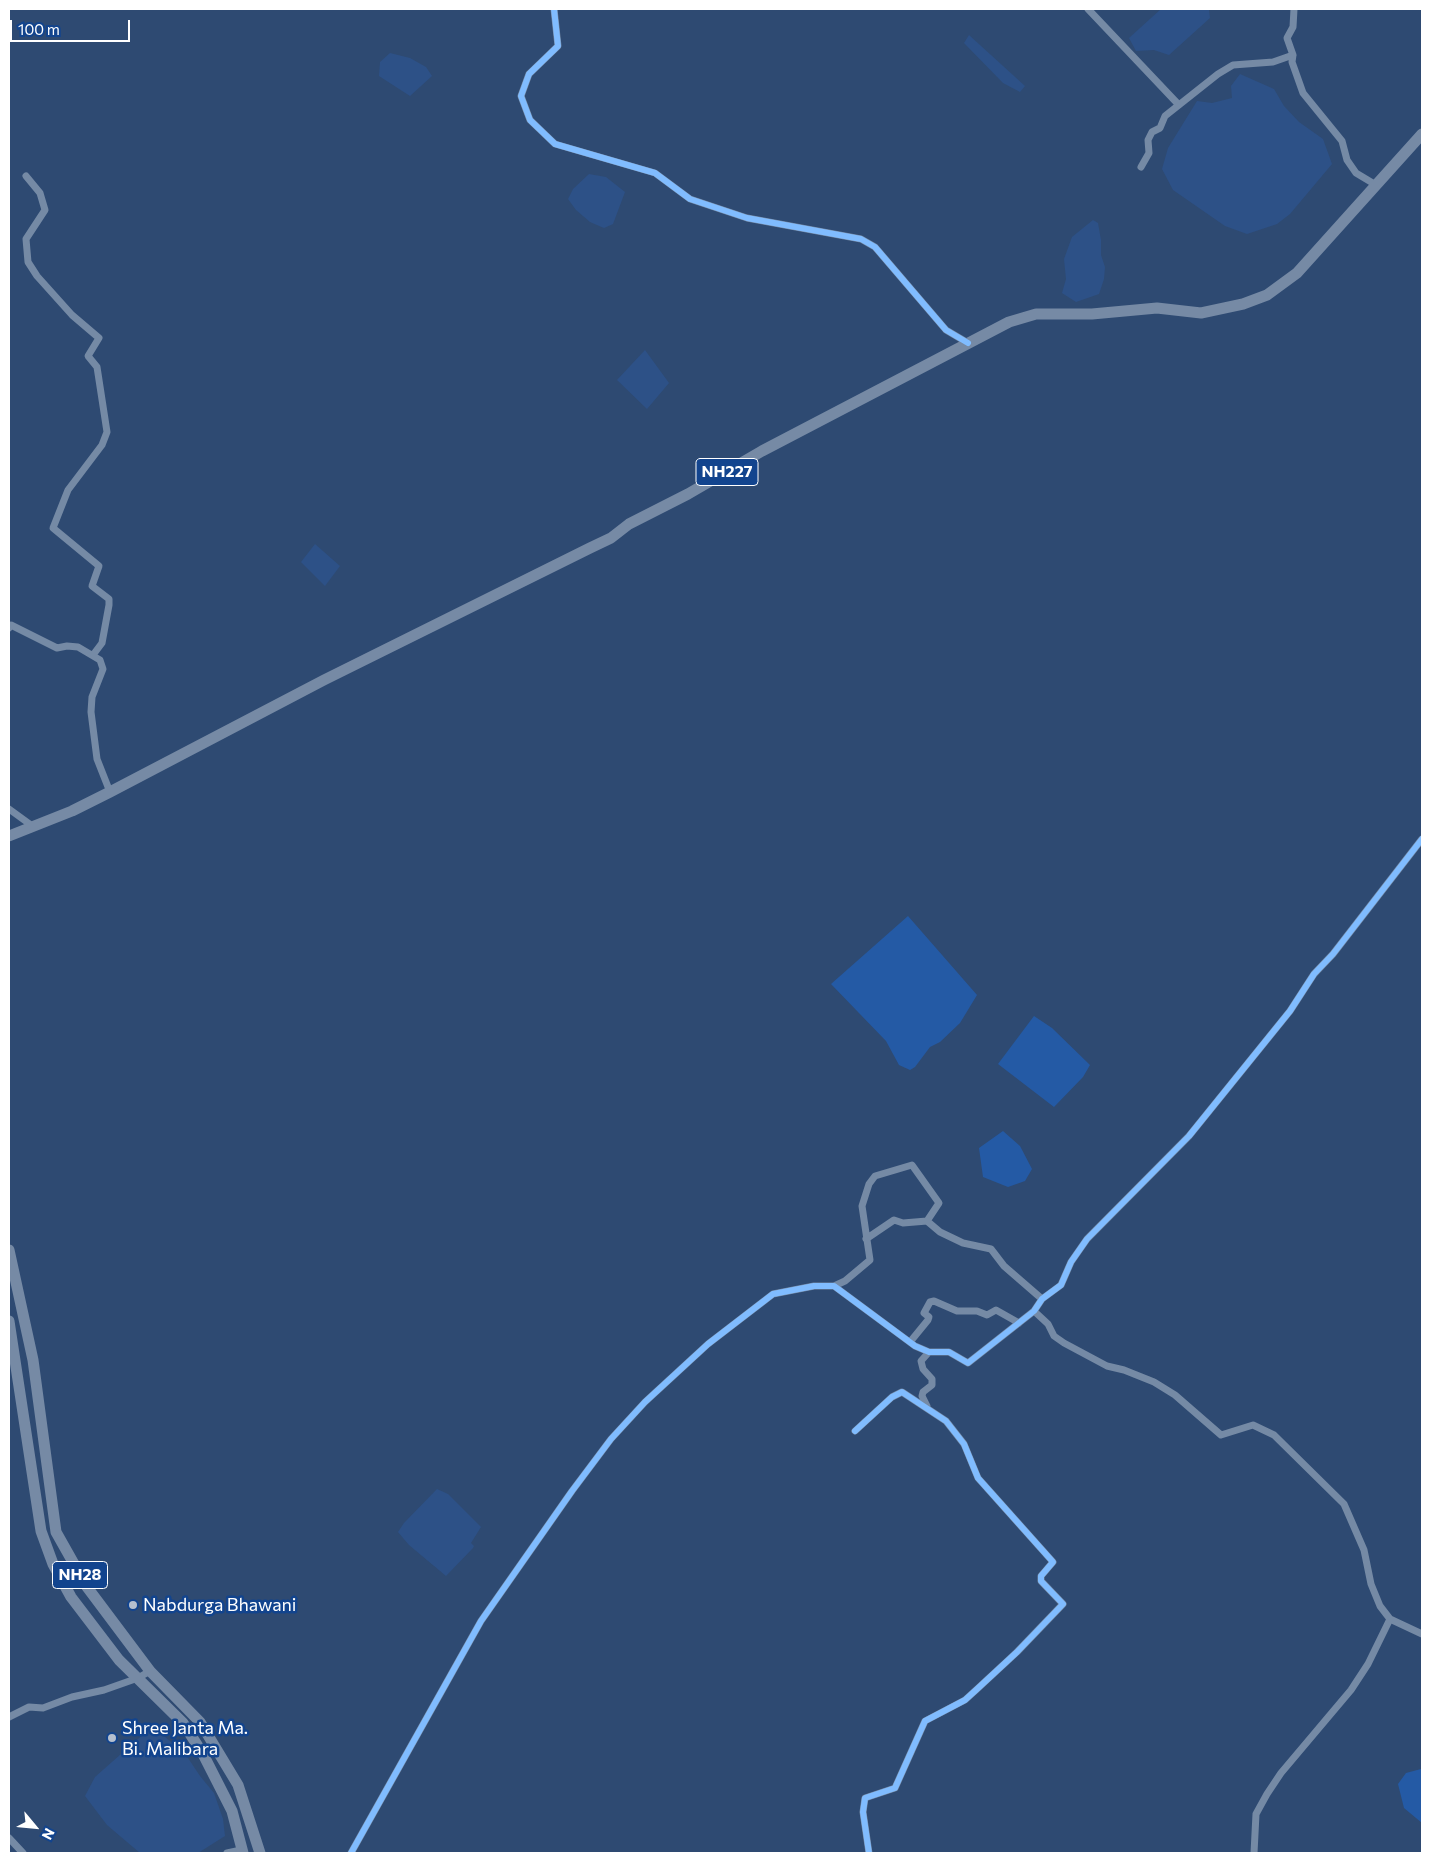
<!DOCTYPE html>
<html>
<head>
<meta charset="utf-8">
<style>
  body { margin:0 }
  #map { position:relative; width:1431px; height:1862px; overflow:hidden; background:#2e4a72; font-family:Commissioner,sans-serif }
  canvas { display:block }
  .frame { position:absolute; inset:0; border:10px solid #fff; pointer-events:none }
  .north { position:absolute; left:10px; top:1802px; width:50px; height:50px; -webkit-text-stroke:4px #12448e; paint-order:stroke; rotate:118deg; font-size:14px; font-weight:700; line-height:20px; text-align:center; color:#fff }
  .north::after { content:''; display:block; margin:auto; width:18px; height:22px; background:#fff; clip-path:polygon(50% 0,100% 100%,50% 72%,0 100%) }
  .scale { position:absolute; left:10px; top:20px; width:120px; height:22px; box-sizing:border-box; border:2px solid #fff; border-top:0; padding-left:6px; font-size:15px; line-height:18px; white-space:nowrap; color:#fff; -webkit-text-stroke:4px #12448e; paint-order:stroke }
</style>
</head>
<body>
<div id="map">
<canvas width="1431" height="1862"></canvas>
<div class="frame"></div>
<div class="north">N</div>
<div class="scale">100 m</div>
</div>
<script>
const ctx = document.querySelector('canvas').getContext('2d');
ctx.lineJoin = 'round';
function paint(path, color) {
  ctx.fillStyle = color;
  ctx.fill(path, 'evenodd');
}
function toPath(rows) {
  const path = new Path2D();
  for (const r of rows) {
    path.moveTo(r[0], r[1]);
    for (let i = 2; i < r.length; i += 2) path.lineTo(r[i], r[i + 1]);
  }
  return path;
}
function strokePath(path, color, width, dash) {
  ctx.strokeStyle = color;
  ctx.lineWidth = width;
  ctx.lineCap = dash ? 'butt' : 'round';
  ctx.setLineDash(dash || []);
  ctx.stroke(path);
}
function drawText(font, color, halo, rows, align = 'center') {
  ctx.font = font + ' Commissioner,sans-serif';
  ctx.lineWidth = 5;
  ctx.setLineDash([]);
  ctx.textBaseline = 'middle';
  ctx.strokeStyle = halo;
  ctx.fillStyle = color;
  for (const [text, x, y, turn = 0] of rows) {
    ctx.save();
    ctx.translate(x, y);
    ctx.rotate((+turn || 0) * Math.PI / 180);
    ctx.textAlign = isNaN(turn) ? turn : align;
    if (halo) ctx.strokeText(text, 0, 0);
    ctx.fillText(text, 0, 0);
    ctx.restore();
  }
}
paint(toPath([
  [908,916,977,995,960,1023,940,1042,930,1047,915,1067,910,1070,899,1065,886,1041,831,984],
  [1034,1016,1052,1028,1090,1065,1083,1077,1054,1107,998,1064],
  [1003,1131,1020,1146,1032,1169,1025,1181,1008,1187,983,1177,979,1148],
  [1421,1769,1422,1770,1422,1823,1404,1808,1398,1784,1406,1773]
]), '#245aa5');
paint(toPath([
  [1161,9,1209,9,1210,18,1169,55,1154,50,1136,51,1129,38],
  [969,35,1025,86,1020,92,1003,83,964,43],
  [390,53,410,58,426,67,432,76,410,96,379,76,380,62],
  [1240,74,1274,89,1284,106,1299,122,1323,139,1332,164,1290,214,1277,224,1247,234,1225,226,1173,190,1162,169,1168,148,1197,101,1212,103,1232,98,1231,86],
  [589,174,606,177,625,192,613,224,604,228,590,222,576,210,568,199,573,189],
  [1093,220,1098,223,1101,240,1101,255,1105,267,1104,279,1099,294,1076,302,1062,293,1066,279,1064,259,1072,237],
  [645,350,669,383,647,409,617,380],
  [315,544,340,566,325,586,301,562],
  [437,1489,448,1494,481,1527,471,1543,474,1546,473,1548,446,1576,409,1545,398,1532,404,1523],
  [147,1731,165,1737,184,1752,200,1776,214,1793,223,1819,225,1836,198,1853,140,1853,107,1825,85,1796,95,1777]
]), '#2d5187');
strokePath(toPath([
  [554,9,558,46,529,74,521,96,530,120,555,144,655,173,690,199,747,218,861,239,875,247,946,330,968,343],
  [1088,9,1178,104],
  [1294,9,1293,27,1287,38,1293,55,1292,62,1303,93,1342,141,1347,160,1356,173,1376,185],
  [1141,167,1149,153,1148,140,1152,132,1160,128,1165,116,1218,74,1233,65,1273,62,1293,55],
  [26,176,40,193,45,210,26,239,28,262,37,276,72,315,99,338,88,356,97,367,107,432,102,445,68,490,53,528,99,566,92,586,109,599,109,605,102,643,93,655],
  [9,628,11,625,57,648,67,646,78,647,100,660,103,669,92,697,91,712,97,759,110,792],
  [9,809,31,825],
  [866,1239,894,1220,903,1223,927,1221],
  [834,1286,845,1281,870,1260,862,1206,869,1184,875,1176,912,1165,939,1203,927,1221,940,1232,963,1243,991,1249,1004,1266,1042,1299],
  [1034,1311,1048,1324,1054,1336,1064,1343,1107,1366,1124,1370,1154,1382,1175,1395,1221,1435,1253,1425,1274,1435,1344,1504,1364,1550,1371,1584,1380,1606,1390,1619,1422,1634],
  [910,1342,928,1320,929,1317,924,1313,930,1302,934,1301,957,1311,977,1311,987,1315,996,1310,1019,1323],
  [927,1406,922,1396,923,1392,932,1385,932,1379,923,1369,921,1361,929,1352],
  [855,1431,892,1397,902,1392,946,1421,964,1444,978,1478,1053,1562,1041,1576,1041,1581,1063,1604,1017,1652,976,1690,965,1700,925,1721,895,1788,865,1798,863,1812,869,1853],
  [9,1717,29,1707,43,1708,72,1697,104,1690,138,1678,150,1671],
  [9,1838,23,1853],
  [227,1853,241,1850],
  [351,1853,481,1621,572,1491,611,1439,645,1402,708,1344,773,1294,814,1286,834,1286,915,1346,929,1352,949,1352,968,1363,1034,1311,1042,1299,1061,1285,1071,1262,1087,1239,1189,1136,1290,1011,1314,974,1333,954,1422,839],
  [1254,1853,1256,1814,1267,1794,1281,1773,1351,1690,1368,1664,1390,1619]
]), '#758aa5', 7);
strokePath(toPath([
  [9,836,72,811,110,792,324,680,590,548,611,538,629,524,688,494,762,451,1009,322,1036,314,1092,314,1157,308,1201,313,1243,304,1267,295,1297,273,1422,134],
  [9,1250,33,1360,56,1532,87,1587,150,1671,200,1722,238,1785,260,1853],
  [9,1321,41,1531,53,1564,71,1597,119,1660,183,1723,203,1754,232,1811,243,1853]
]), '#768aa5', 11);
strokePath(toPath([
  [554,9,558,46,529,74,521,96,530,120,555,144,655,173,690,199,747,218,861,239,875,247,946,330,968,343],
  [855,1431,892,1397,902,1392,946,1421,964,1444,978,1478,1053,1562,1041,1576,1041,1581,1063,1604,1017,1652,976,1690,965,1700,925,1721,895,1788,865,1798,863,1812,869,1853],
  [351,1853,481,1621,572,1491,611,1439,645,1402,708,1344,773,1294,814,1286,834,1286,915,1346,929,1352,949,1352,968,1363,1034,1311,1042,1299,1061,1285,1071,1262,1087,1239,1189,1136,1290,1011,1314,974,1333,954,1422,839]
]), '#80bcff', 6);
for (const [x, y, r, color] of [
  [133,1605,5,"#b6c0ce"],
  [112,1738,5,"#b6c0ce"]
]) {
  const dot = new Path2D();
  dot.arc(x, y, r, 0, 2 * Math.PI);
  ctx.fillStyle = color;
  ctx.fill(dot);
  strokePath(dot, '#12448e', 2);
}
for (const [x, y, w] of [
  [727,472,62],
  [80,1575,55]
]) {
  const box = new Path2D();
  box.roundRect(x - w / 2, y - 13.5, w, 27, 4);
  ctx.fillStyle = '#12448e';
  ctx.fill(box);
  strokePath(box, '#fff', 1);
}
drawText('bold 16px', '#fff', null, [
  ["NH227",727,472],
  ["NH28",80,1575]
]);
drawText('18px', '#fff', '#12448e', [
  ["Nabdurga Bhawani",143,1605],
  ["Shree Janta Ma.",122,1728],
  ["Bi. Malibara",122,1749]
], 'left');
</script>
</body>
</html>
